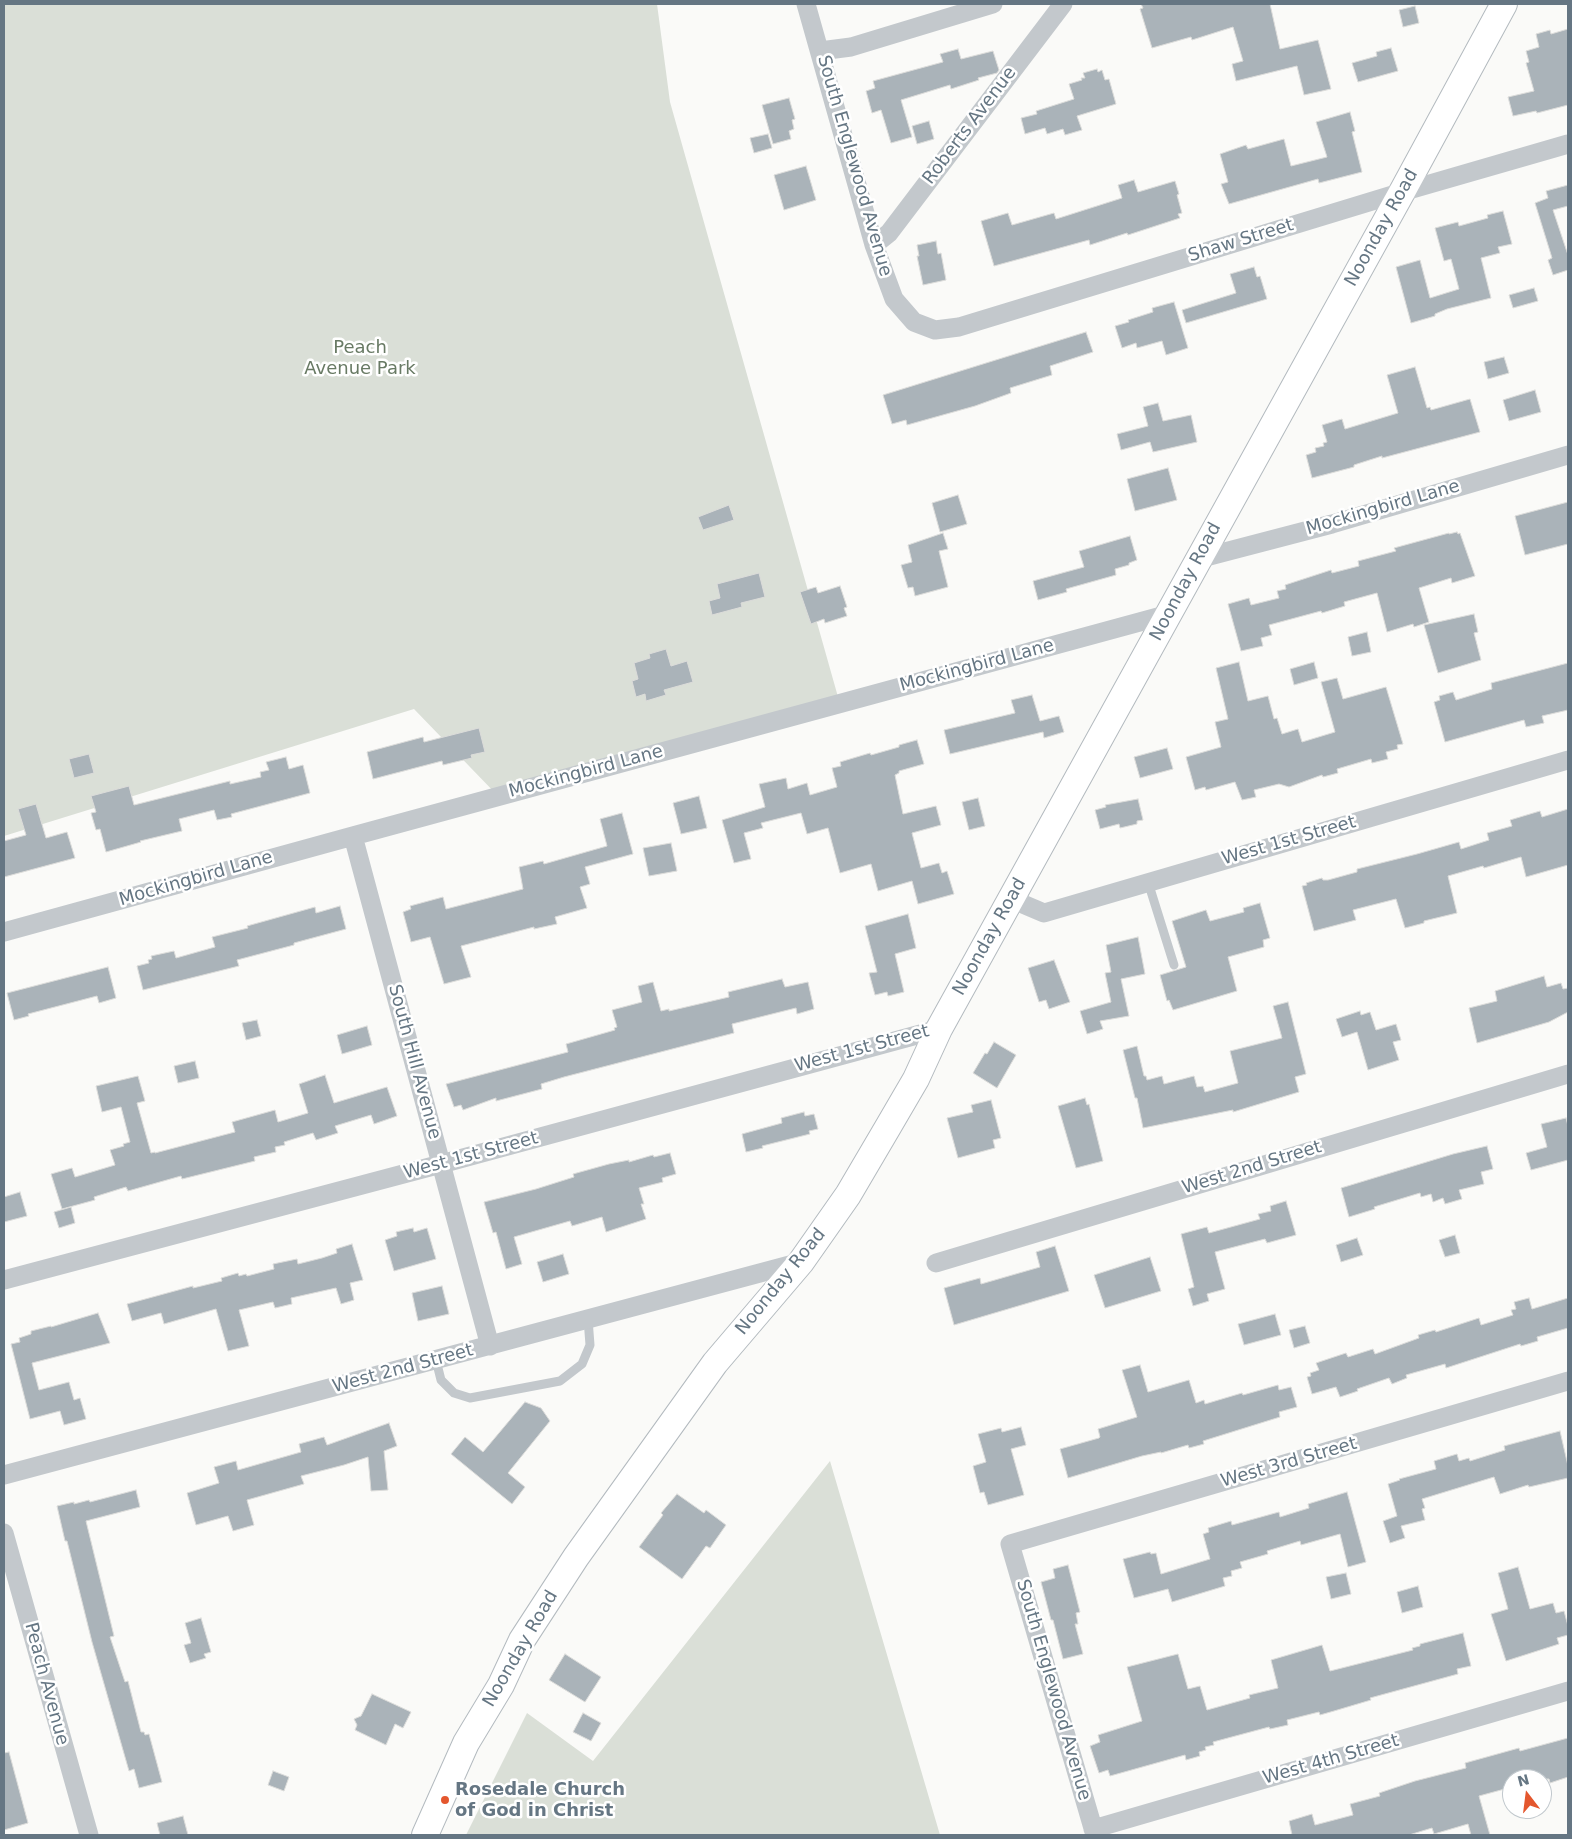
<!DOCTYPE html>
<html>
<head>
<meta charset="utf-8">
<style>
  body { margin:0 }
  #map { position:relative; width:1572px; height:1839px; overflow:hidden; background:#fafaf8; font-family:"DejaVu Sans",sans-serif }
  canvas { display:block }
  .frame { position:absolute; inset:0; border:5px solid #657683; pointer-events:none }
  .north { position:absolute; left:1502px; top:1769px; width:50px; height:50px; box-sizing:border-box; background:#fff; border:1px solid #c1c8cd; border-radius:50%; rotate:345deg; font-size:14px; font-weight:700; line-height:20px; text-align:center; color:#657683 }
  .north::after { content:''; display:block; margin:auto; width:18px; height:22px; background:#e4572e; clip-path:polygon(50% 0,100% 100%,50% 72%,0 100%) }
</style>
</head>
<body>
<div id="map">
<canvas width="1572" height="1839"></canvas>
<div class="frame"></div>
<div class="north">N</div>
</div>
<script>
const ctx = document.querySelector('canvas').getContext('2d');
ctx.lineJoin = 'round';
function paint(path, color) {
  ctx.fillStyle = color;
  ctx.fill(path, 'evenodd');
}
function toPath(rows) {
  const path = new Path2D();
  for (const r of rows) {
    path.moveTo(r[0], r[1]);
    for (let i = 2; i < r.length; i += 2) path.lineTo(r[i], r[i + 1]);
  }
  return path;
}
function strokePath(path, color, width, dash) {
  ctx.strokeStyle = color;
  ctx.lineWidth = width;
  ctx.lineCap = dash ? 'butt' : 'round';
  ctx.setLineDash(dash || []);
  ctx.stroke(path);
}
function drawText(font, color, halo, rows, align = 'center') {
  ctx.font = font + ' "DejaVu Sans",sans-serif';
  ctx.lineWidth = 5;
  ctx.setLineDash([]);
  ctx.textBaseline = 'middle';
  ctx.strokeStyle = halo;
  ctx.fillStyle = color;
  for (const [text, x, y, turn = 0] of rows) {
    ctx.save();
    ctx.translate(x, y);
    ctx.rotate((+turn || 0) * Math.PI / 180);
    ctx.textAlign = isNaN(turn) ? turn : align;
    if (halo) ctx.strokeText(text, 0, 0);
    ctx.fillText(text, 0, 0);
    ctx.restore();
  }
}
paint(toPath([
  [4,4,657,4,670,102,840,704,498,796,414,709,4,836],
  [830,1461,940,1835,466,1835,527,1713,593,1761]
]), '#dadfd7');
const building = toPath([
  [1141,4,1270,4,1280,49,1318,40,1331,89,1304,95,1297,66,1236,81,1232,64,1243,61,1233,27,1192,40,1191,37,1152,48,1140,9,1143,8,1141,4],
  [1415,6,1419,23,1403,27,1399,10,1415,6],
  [1568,29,1568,105,1537,113,1536,111,1513,116,1508,97,1534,91,1526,63,1529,62,1526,51,1539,47,1536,34,1550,30,1551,34,1568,29],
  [1391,48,1398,71,1358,82,1352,63,1377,56,1376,52,1391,48],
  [958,49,961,59,993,51,999,70,997,73,978,78,979,80,951,89,950,85,901,100,912,137,891,143,881,110,872,113,866,91,875,88,873,81,943,62,940,54,958,49],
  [1097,69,1098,72,1102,70,1105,80,1109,79,1116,104,1077,116,1082,130,1065,135,1063,129,1047,134,1045,128,1025,134,1021,118,1037,114,1036,111,1074,99,1069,84,1082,80,1081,78,1085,78,1083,73,1097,69],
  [789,98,795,119,792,120,794,129,789,131,791,139,773,144,762,105,789,98],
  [1350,112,1355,131,1352,132,1362,172,1319,183,1318,179,1229,204,1221,184,1228,182,1220,154,1246,145,1248,149,1284,139,1291,166,1327,157,1316,122,1350,112],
  [929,121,934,139,917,144,912,126,929,121],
  [768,134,772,148,754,153,750,138,768,134],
  [806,166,816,200,784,210,774,175,806,166],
  [1134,180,1138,192,1175,181,1179,194,1177,195,1182,213,1178,214,1180,218,1128,235,1127,233,1090,245,1089,240,994,266,981,221,1008,213,1012,225,1054,213,1056,219,1122,198,1118,185,1134,180],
  [1568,185,1568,206,1553,210,1568,255,1568,270,1553,275,1548,260,1552,258,1535,203,1548,198,1546,191,1568,185],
  [1503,211,1512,244,1498,247,1500,253,1481,258,1491,298,1447,309,1435,314,1435,316,1411,323,1396,267,1420,260,1430,298,1459,289,1451,259,1444,261,1435,228,1458,222,1459,226,1488,218,1487,215,1503,211],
  [936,241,938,254,941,253,946,280,923,285,917,256,919,256,917,245,936,241],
  [1254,267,1257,277,1260,276,1267,299,1186,323,1182,310,1236,293,1230,274,1254,267],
  [1534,288,1538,301,1513,308,1509,295,1534,288],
  [1174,302,1188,348,1166,355,1162,341,1137,348,1136,343,1122,348,1115,326,1129,322,1128,320,1153,312,1152,308,1174,302],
  [1086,332,1093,352,1050,366,1052,375,1010,388,1011,393,975,406,907,425,906,420,892,424,883,395,1086,332],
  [1504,357,1509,373,1488,379,1484,362,1504,357],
  [1415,367,1427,408,1430,407,1431,410,1470,399,1480,432,1382,458,1382,456,1354,465,1354,467,1312,478,1306,455,1316,452,1315,448,1324,446,1323,443,1327,442,1322,425,1342,419,1345,429,1398,413,1387,375,1415,367],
  [1535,390,1541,412,1509,421,1503,400,1535,390],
  [1158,403,1163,421,1191,415,1197,442,1153,452,1150,442,1121,450,1117,434,1148,426,1143,407,1158,403],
  [1168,468,1177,500,1135,511,1127,479,1168,468],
  [958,495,967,524,940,532,932,503,958,495],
  [1568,502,1568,544,1525,555,1515,516,1568,502],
  [729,505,734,520,703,530,698,517,729,505],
  [1457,532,1458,534,1460,533,1475,576,1452,583,1451,578,1419,588,1429,622,1414,627,1413,624,1387,632,1377,593,1344,602,1345,606,1322,613,1321,611,1269,625,1272,635,1261,638,1263,646,1241,651,1228,604,1249,598,1251,605,1279,598,1277,591,1286,589,1285,585,1331,570,1332,573,1359,566,1358,561,1396,551,1394,548,1449,533,1449,534,1457,532],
  [943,533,948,549,939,551,948,587,915,596,913,587,908,588,901,565,912,562,908,545,943,533],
  [1130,536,1137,560,1129,563,1129,565,1115,569,1116,575,1066,589,1067,592,1038,600,1033,581,1084,567,1079,551,1130,536],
  [759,573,765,597,741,603,742,607,712,615,709,601,720,598,717,584,759,573],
  [840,586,847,607,844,608,847,616,825,623,824,619,811,624,800,592,816,587,818,593,840,586],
  [1474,614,1478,632,1474,633,1481,660,1438,673,1424,625,1474,614],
  [1367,632,1371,652,1352,656,1348,637,1367,632],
  [666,649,671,666,687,661,693,682,664,690,666,695,646,701,645,694,636,697,632,681,638,679,634,663,650,658,649,654,666,649],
  [1239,662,1248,701,1268,696,1274,719,1277,718,1282,734,1298,729,1302,742,1335,732,1321,682,1337,678,1343,699,1386,687,1403,744,1397,745,1398,749,1386,752,1388,759,1372,763,1371,759,1337,769,1338,773,1323,777,1322,775,1289,787,1279,784,1254,790,1256,797,1242,800,1235,782,1206,790,1205,787,1195,790,1186,757,1221,747,1215,722,1228,719,1216,668,1239,662],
  [1314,662,1318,678,1294,685,1290,669,1314,662],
  [1568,663,1568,710,1542,716,1544,723,1526,727,1524,720,1445,742,1434,702,1440,700,1439,696,1453,692,1456,700,1492,689,1491,683,1568,663],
  [1032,695,1040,721,1059,716,1064,732,1044,738,1043,732,950,754,944,730,1015,713,1011,700,1032,695],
  [479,728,485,752,471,755,472,758,443,765,442,761,373,779,367,752,423,737,424,742,479,728],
  [917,740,924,764,899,771,899,773,895,775,903,814,936,806,941,825,912,833,921,868,939,863,942,873,947,871,954,894,918,904,912,881,878,891,871,864,840,873,828,828,807,834,801,813,761,823,763,828,744,833,751,859,734,863,722,820,765,807,759,784,786,778,788,789,807,783,810,795,837,787,832,768,841,766,840,762,870,753,871,755,899,747,899,745,917,740],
  [1167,748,1173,769,1140,778,1134,757,1167,748],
  [89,754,94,773,74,778,69,759,89,754],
  [286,757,289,769,303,765,310,793,231,814,232,817,217,820,214,810,179,819,182,831,140,841,141,842,106,852,100,829,96,830,91,813,96,812,91,796,129,786,134,805,230,781,230,784,261,777,260,772,269,770,266,762,286,757],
  [699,796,707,828,681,834,673,803,699,796],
  [978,798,985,826,969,830,962,802,978,798],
  [1138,799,1143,820,1137,821,1137,824,1120,828,1119,824,1100,829,1095,810,1106,807,1105,805,1138,799],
  [36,804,46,838,67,832,75,858,4,877,4,841,26,835,18,809,36,804],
  [1568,809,1568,865,1526,877,1521,857,1484,868,1483,866,1448,876,1457,913,1424,921,1424,923,1405,928,1396,899,1353,910,1356,920,1314,931,1302,886,1307,885,1306,883,1322,878,1323,880,1328,880,1357,872,1357,869,1417,854,1459,842,1461,849,1489,840,1487,833,1512,826,1510,820,1540,811,1542,817,1568,809],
  [622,813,633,854,585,867,590,884,580,887,587,908,555,917,557,924,534,929,534,927,461,946,471,977,444,984,430,937,411,942,403,912,411,909,410,906,443,897,446,909,523,889,519,867,543,861,544,864,607,846,600,819,622,813],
  [671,843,677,871,649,876,643,848,671,843],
  [1260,903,1270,938,1263,940,1264,947,1228,957,1237,991,1173,1010,1169,1000,1167,1001,1160,975,1186,967,1172,921,1206,910,1210,921,1244,912,1243,908,1260,903],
  [340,906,346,929,294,943,294,945,237,960,239,966,143,990,137,966,149,963,148,960,152,959,151,956,174,951,176,958,215,947,212,937,248,928,247,926,315,907,316,913,340,906],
  [908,914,916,948,895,954,904,992,888,996,887,992,875,995,869,973,877,972,865,926,908,914],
  [1138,937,1145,974,1121,979,1129,1016,1100,1021,1103,1029,1087,1034,1080,1011,1111,1002,1105,973,1111,972,1106,945,1138,937],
  [1054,960,1070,1002,1049,1009,1046,1000,1039,1002,1028,968,1054,960],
  [108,967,116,998,99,1003,97,996,28,1014,29,1016,14,1020,7,993,108,967],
  [1544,976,1547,987,1561,983,1563,989,1568,988,1568,1012,1549,1022,1477,1043,1469,1008,1497,1001,1495,991,1544,976],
  [782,979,785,987,808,982,814,1009,797,1014,796,1008,732,1024,734,1033,564,1077,541,1084,542,1089,496,1101,496,1098,463,1110,461,1105,454,1107,446,1084,568,1052,566,1044,615,1030,614,1028,617,1027,612,1010,642,1002,638,986,653,982,661,1011,669,1009,669,1011,729,997,728,992,782,979],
  [1288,1002,1306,1074,1295,1077,1299,1092,1233,1112,1233,1110,1143,1128,1137,1098,1135,1098,1123,1050,1137,1046,1144,1076,1146,1076,1147,1080,1162,1076,1164,1084,1194,1076,1197,1087,1203,1086,1205,1092,1238,1083,1230,1051,1282,1038,1273,1006,1288,1002],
  [1360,1011,1361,1015,1370,1012,1376,1030,1396,1024,1401,1040,1393,1042,1399,1060,1368,1070,1357,1032,1342,1037,1336,1019,1360,1011],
  [257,1020,261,1036,246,1040,242,1023,257,1020],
  [367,1026,372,1045,342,1054,337,1035,367,1026],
  [994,1042,1016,1055,997,1088,973,1073,985,1053,987,1054,994,1042],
  [195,1061,199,1078,178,1083,174,1066,195,1061],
  [325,1075,334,1103,387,1087,397,1116,374,1124,371,1115,335,1126,338,1133,316,1140,313,1133,284,1142,285,1145,275,1147,276,1152,254,1157,255,1161,182,1179,181,1176,128,1191,126,1187,94,1197,95,1200,62,1209,51,1174,72,1168,75,1177,115,1165,110,1150,124,1146,123,1144,130,1142,121,1107,102,1112,96,1086,138,1076,145,1101,137,1103,151,1153,155,1152,155,1153,235,1132,232,1122,275,1110,278,1122,308,1113,299,1084,325,1075],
  [1085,1098,1087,1105,1089,1104,1103,1161,1076,1168,1058,1106,1085,1098],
  [991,1100,1001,1138,993,1140,995,1148,958,1158,947,1118,973,1112,971,1105,991,1100],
  [804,1112,805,1116,814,1114,818,1129,809,1131,810,1134,762,1146,763,1148,746,1152,742,1134,782,1123,781,1118,804,1112],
  [1566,1118,1568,1126,1568,1160,1531,1170,1526,1153,1547,1147,1541,1124,1566,1118],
  [1487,1146,1493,1169,1481,1172,1484,1184,1459,1190,1462,1199,1445,1204,1443,1198,1433,1202,1431,1194,1421,1197,1420,1193,1374,1207,1375,1209,1349,1217,1341,1188,1453,1154,1487,1146],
  [670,1153,676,1174,662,1178,663,1182,639,1188,644,1204,641,1204,646,1219,606,1232,602,1217,572,1226,570,1221,514,1237,522,1264,506,1269,496,1232,493,1233,484,1202,536,1189,574,1177,573,1174,609,1164,629,1160,629,1162,653,1155,654,1157,670,1153],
  [20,1192,27,1216,4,1222,4,1197,20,1192],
  [1286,1201,1296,1235,1267,1243,1265,1239,1215,1252,1225,1289,1207,1294,1209,1301,1193,1306,1188,1289,1194,1287,1181,1234,1207,1227,1209,1233,1260,1219,1258,1214,1271,1211,1270,1206,1286,1201],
  [71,1207,75,1223,59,1228,54,1212,71,1207],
  [413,1228,414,1232,427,1228,436,1259,394,1271,385,1240,397,1236,396,1232,413,1228],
  [1455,1235,1460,1253,1445,1257,1439,1240,1455,1235],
  [1357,1238,1363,1255,1341,1262,1336,1245,1357,1238],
  [352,1244,363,1280,350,1283,354,1300,341,1304,336,1288,291,1298,292,1304,275,1308,273,1302,239,1310,249,1346,228,1351,216,1309,164,1324,161,1313,132,1321,127,1304,193,1286,193,1288,222,1281,221,1278,238,1273,239,1276,246,1274,247,1276,274,1269,273,1264,297,1259,298,1264,322,1258,337,1253,336,1249,352,1244],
  [1055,1246,1069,1291,954,1325,944,1288,980,1278,981,1284,1040,1267,1036,1252,1055,1246],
  [563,1254,569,1274,543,1282,537,1262,563,1254],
  [1150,1257,1161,1291,1105,1308,1094,1275,1150,1257],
  [442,1286,449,1314,418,1321,412,1293,442,1286],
  [1529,1298,1532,1309,1568,1298,1568,1328,1537,1337,1538,1341,1521,1346,1520,1344,1446,1368,1445,1364,1406,1375,1407,1378,1392,1384,1389,1378,1357,1389,1358,1391,1340,1397,1336,1387,1312,1394,1307,1377,1311,1376,1310,1373,1319,1370,1316,1363,1346,1353,1348,1357,1373,1349,1375,1354,1419,1338,1418,1335,1435,1330,1436,1332,1479,1318,1481,1325,1513,1315,1511,1310,1516,1309,1514,1302,1529,1298],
  [98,1313,110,1343,32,1363,39,1390,69,1382,74,1400,80,1398,86,1419,64,1425,60,1411,30,1419,11,1344,20,1342,19,1338,31,1334,31,1331,51,1326,51,1327,98,1313],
  [1275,1314,1281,1335,1244,1345,1238,1324,1275,1314],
  [1305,1326,1310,1343,1294,1348,1289,1330,1305,1326],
  [1140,1365,1148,1392,1189,1380,1196,1403,1204,1400,1205,1404,1242,1393,1243,1395,1278,1385,1279,1390,1291,1387,1297,1407,1279,1412,1280,1417,1203,1441,1204,1444,1189,1448,1188,1445,1161,1453,1161,1452,1142,1456,1068,1478,1060,1449,1099,1438,1100,1437,1098,1429,1137,1417,1122,1370,1140,1365],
  [525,1402,541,1408,550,1421,508,1473,525,1487,512,1504,451,1454,465,1437,483,1452,525,1402],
  [389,1423,397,1446,384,1451,388,1490,371,1491,368,1457,344,1465,301,1476,304,1484,247,1500,254,1525,233,1531,228,1516,196,1525,187,1493,219,1483,214,1467,236,1461,238,1470,301,1452,299,1444,324,1437,327,1445,389,1423],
  [1021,1427,1026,1445,1011,1449,1024,1495,988,1505,984,1492,980,1493,973,1466,986,1462,978,1434,1001,1428,1002,1432,1021,1427],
  [1560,1431,1568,1466,1568,1478,1529,1487,1528,1485,1500,1494,1494,1477,1422,1499,1425,1508,1422,1509,1425,1520,1401,1526,1405,1538,1390,1543,1383,1521,1397,1516,1388,1484,1400,1480,1399,1479,1436,1469,1434,1461,1457,1454,1459,1461,1469,1458,1470,1461,1505,1450,1504,1446,1560,1431],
  [136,1490,140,1507,86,1521,114,1636,110,1637,125,1682,128,1681,141,1732,144,1732,145,1735,149,1734,162,1782,139,1788,134,1769,129,1771,92,1642,67,1541,65,1541,57,1506,74,1502,74,1504,89,1500,90,1502,136,1490],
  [1347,1492,1366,1562,1348,1567,1340,1534,1301,1545,1300,1541,1267,1551,1268,1554,1240,1562,1242,1568,1231,1571,1232,1576,1223,1578,1225,1586,1172,1602,1168,1589,1134,1598,1123,1559,1150,1552,1151,1554,1156,1553,1161,1574,1210,1559,1203,1534,1209,1532,1208,1528,1231,1521,1232,1525,1279,1512,1280,1517,1309,1508,1308,1504,1347,1492],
  [677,1494,704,1513,706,1510,726,1525,710,1548,706,1546,682,1579,639,1547,663,1515,661,1513,677,1494],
  [1068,1565,1080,1612,1076,1613,1078,1624,1075,1624,1083,1654,1063,1659,1053,1620,1051,1620,1041,1582,1055,1578,1053,1569,1068,1565],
  [1518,1567,1530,1609,1553,1603,1556,1613,1564,1611,1568,1626,1568,1635,1557,1638,1559,1644,1506,1661,1491,1614,1508,1609,1498,1573,1518,1567],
  [1346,1573,1351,1594,1331,1599,1326,1577,1346,1573],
  [1418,1586,1423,1607,1402,1613,1397,1592,1418,1586],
  [201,1618,211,1652,204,1654,206,1658,190,1663,184,1645,191,1643,185,1623,201,1618],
  [1463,1633,1471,1666,1457,1669,1458,1674,1370,1698,1371,1700,1334,1711,1320,1715,1319,1712,1287,1720,1288,1725,1270,1729,1269,1727,1213,1742,1214,1745,1205,1747,1206,1750,1199,1752,1200,1756,1186,1760,1185,1755,1110,1776,1108,1770,1099,1773,1090,1746,1100,1742,1098,1735,1142,1721,1127,1667,1178,1654,1188,1689,1200,1686,1207,1710,1250,1698,1249,1695,1278,1688,1271,1660,1322,1645,1330,1671,1413,1650,1412,1648,1420,1646,1420,1644,1463,1633],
  [565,1654,601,1677,585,1702,549,1680,565,1654],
  [372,1694,411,1712,403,1728,395,1724,386,1745,355,1730,357,1725,354,1719,361,1716,372,1694],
  [583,1713,601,1723,591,1741,573,1732,583,1713],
  [1568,1738,1568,1777,1550,1783,1549,1779,1512,1779,1512,1787,1479,1796,1490,1835,1471,1835,1468,1824,1434,1834,1432,1828,1409,1835,1292,1835,1289,1821,1312,1814,1315,1825,1353,1815,1350,1804,1380,1796,1379,1793,1415,1781,1466,1768,1465,1763,1519,1748,1520,1751,1568,1738],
  [9,1752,28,1823,4,1830,4,1753,9,1752],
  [273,1771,289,1777,284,1791,268,1785,273,1771],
  [183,1816,188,1835,160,1835,157,1823,183,1816]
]);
paint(building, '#aab3b9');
strokePath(building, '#dcdcda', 1);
const secondary = toPath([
  [425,1835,466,1743,501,1685,522,1640,576,1557,715,1363,801,1262,848,1195,888,1127,916,1079,939,1029,1402,192,1504,4]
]);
strokePath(secondary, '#b3babf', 28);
strokePath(toPath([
  [1148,882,1174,965],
  [436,1360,441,1380,454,1393,470,1398,560,1381,582,1364,590,1345,588,1319]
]), '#c3c8cc', 9);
strokePath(toPath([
  [806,4,874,245,894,299,914,322,935,330,959,327,1402,192,1568,144],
  [820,51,851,47,993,4],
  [874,245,889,233,1063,4],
  [1198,559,1332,524,1568,455],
  [353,836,490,1346],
  [1011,899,1044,913,1568,760],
  [4,932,353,836,1169,614],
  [936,1263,1568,1074],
  [4,1280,441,1164,939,1029],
  [4,1475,801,1262],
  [4,1533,89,1835],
  [1093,1829,1568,1691],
  [1095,1835,1010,1544,1568,1381]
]), '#c3c8cc', 19);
strokePath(secondary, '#fff', 26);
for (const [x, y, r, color] of [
  [445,1800,5,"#e4572e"]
]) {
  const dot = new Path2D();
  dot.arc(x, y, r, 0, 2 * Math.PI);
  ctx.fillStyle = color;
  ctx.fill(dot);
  strokePath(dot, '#fff', 2);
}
drawText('18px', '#657683', '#fff', [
  ["Roberts Avenue",970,126,-53],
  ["South Englewood Avenue",854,166,74],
  ["Noonday Road",1382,228,-61],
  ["Shaw Street",1241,241,-17],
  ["Mockingbird Lane",1383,508,-16],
  ["Noonday Road",1186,582,-62],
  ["Mockingbird Lane",977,666,-15],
  ["Mockingbird Lane",586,772,-15],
  ["West 1st Street",1289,841,-16],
  ["Mockingbird Lane",196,879,-16],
  ["Noonday Road",990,937,-61],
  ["West 1st Street",862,1049,-15],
  ["South Hill Avenue",414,1062,75],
  ["West 1st Street",471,1156,-15],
  ["West 2nd Street",1252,1168,-17],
  ["Noonday Road",781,1282,-51],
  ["West 2nd Street",403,1369,-15],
  ["West 3rd Street",1289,1463,-16],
  ["Noonday Road",521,1649,-60],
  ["Peach Avenue",46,1684,75],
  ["South Englewood Avenue",1053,1690,74],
  ["West 4th Street",1331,1760,-16]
]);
drawText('18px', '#687a64', '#fff', [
  ["Peach",360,348],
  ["Avenue Park",360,369]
]);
drawText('bold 18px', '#657683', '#fff', [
  ["Rosedale Church",455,1790],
  ["of God in Christ",455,1811]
], 'left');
</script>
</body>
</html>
